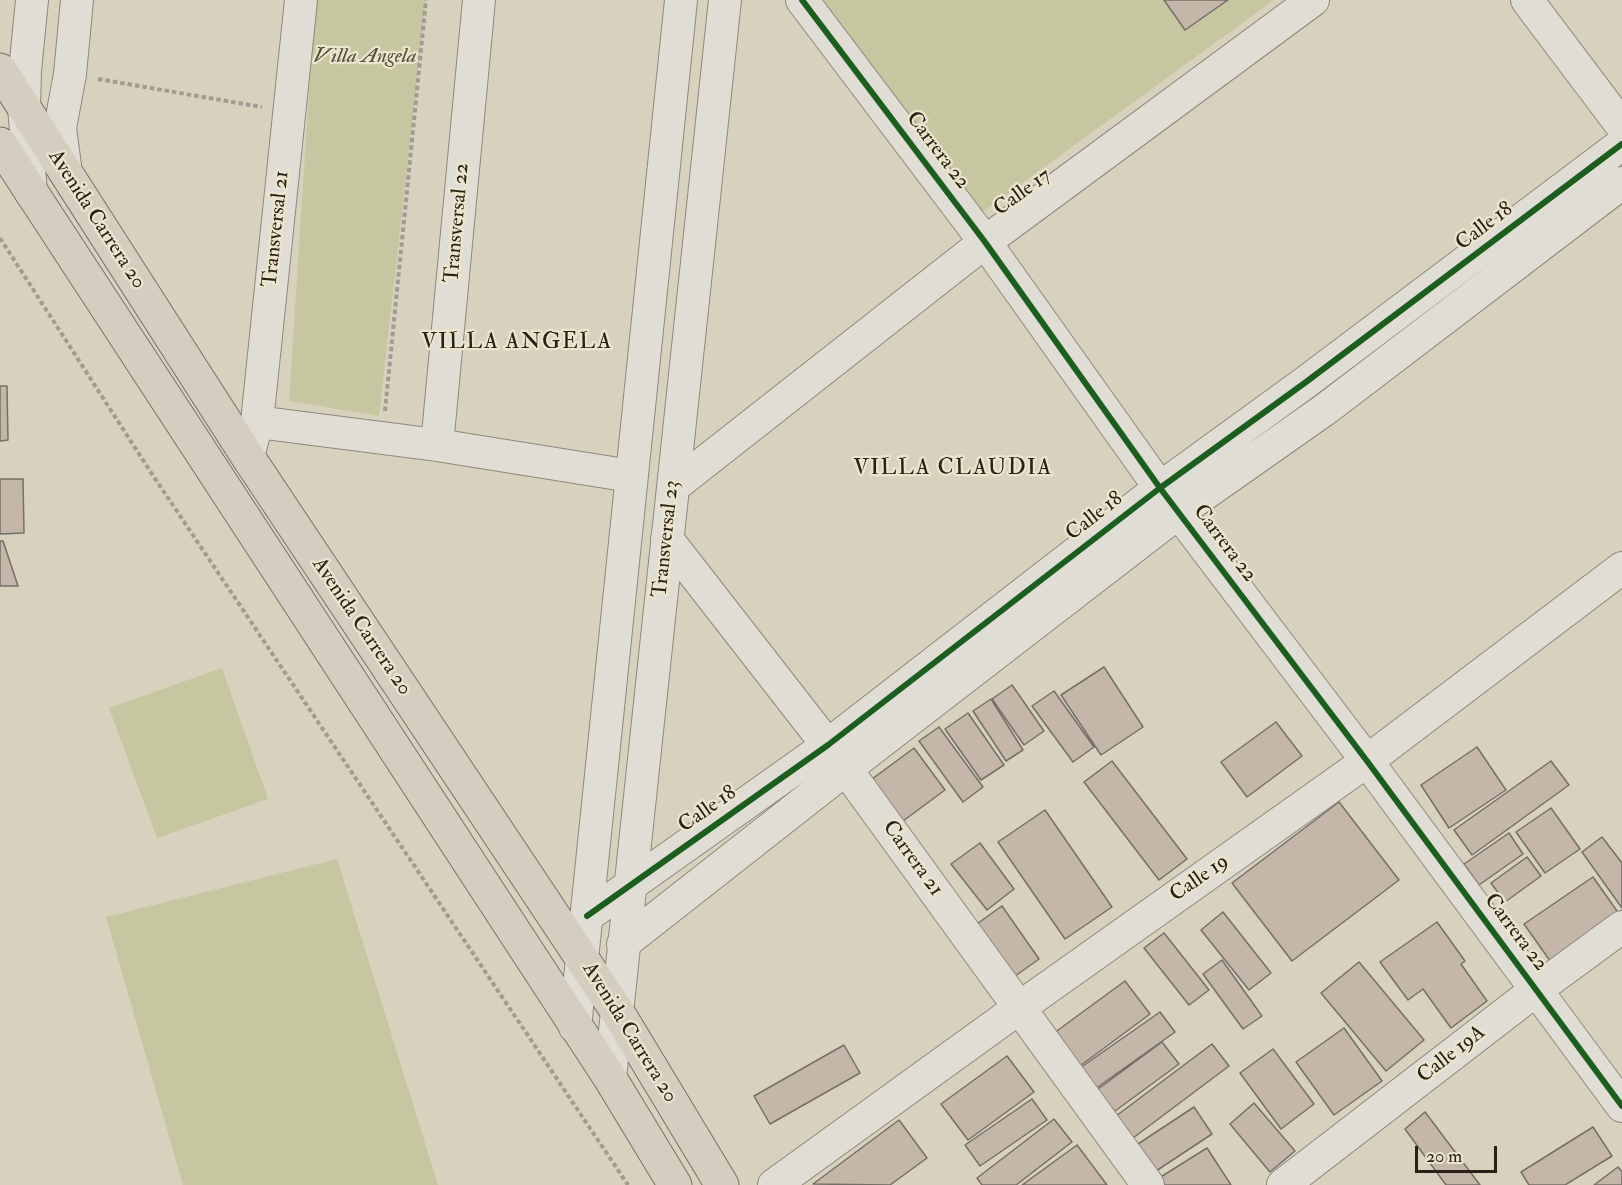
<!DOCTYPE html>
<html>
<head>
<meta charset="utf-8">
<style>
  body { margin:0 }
  #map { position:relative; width:1622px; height:1185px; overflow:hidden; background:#d8d1be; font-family:"IM FELL Double Pica",serif }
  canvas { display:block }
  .scale { position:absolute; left:1415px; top:1146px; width:82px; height:27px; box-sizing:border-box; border:3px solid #292017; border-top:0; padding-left:8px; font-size:18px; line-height:21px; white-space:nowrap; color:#292017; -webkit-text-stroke:4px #ece5ce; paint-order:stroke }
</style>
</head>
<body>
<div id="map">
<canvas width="1622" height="1185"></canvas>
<div class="scale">20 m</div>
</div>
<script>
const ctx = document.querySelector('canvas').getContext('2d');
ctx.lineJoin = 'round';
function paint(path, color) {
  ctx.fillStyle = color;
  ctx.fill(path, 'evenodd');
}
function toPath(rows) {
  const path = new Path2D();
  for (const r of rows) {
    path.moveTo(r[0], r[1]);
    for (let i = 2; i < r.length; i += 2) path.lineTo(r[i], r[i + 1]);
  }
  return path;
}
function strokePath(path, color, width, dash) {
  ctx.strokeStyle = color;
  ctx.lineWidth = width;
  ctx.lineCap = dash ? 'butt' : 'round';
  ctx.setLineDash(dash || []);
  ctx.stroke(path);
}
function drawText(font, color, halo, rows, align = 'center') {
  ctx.font = font + ' "IM FELL Double Pica",serif';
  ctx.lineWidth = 4.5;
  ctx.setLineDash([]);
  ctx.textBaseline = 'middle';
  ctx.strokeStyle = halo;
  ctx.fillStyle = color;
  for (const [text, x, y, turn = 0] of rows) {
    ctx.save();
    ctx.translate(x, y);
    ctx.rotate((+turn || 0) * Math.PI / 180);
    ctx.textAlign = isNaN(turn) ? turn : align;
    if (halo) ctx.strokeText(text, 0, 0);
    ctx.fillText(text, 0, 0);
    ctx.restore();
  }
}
paint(toPath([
  [315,0,426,0,379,416,289,401],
  [817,0,1274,0,977,216,886,85],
  [222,668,268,799,157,838,109,708],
  [337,859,438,1185,183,1185,106,917]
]), '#c6c6a1');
const building = toPath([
  [1164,0,1228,0,1185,30,1164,0],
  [0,386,7,386,8,440,0,441,0,386],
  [0,479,23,479,24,533,0,534,0,479],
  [0,541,3,541,18,586,0,586,0,541],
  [1104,667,1143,727,1101,755,1061,695,1104,667],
  [1012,685,1044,731,1024,745,992,699,1012,685],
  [1054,691,1094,747,1073,762,1032,706,1054,691],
  [991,699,1023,750,1006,761,973,711,991,699],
  [968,713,1004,765,981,780,945,729,968,713],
  [1276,722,1302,756,1247,797,1221,762,1276,722],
  [939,727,983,787,963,802,919,741,939,727],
  [1477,747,1506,790,1449,828,1421,785,1477,747],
  [914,748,945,790,899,824,868,782,914,748],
  [1112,761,1187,859,1159,880,1084,782,1112,761],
  [1551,761,1569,785,1472,855,1454,830,1551,761],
  [1339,802,1399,880,1292,961,1232,883,1339,802],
  [1551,808,1580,849,1545,873,1516,832,1551,808],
  [1045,810,1112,907,1065,939,998,842,1045,810],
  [1509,833,1523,854,1479,885,1464,864,1509,833],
  [1602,837,1622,863,1622,908,1582,852,1602,837],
  [980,843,1014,889,987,910,951,864,980,843],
  [1527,857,1541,876,1505,902,1491,883,1527,857],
  [1593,877,1622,918,1553,965,1524,924,1593,877],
  [1002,906,1039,959,1011,979,974,926,1002,906],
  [1223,912,1271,973,1249,990,1201,930,1223,912],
  [1437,922,1465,961,1461,964,1487,1001,1451,1028,1423,989,1408,1000,1380,962,1437,922],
  [1164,933,1209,990,1189,1005,1144,948,1164,933],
  [1222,960,1262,1016,1243,1029,1203,974,1222,960],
  [1359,962,1424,1040,1386,1071,1321,993,1359,962],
  [1125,981,1150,1014,1080,1066,1054,1033,1125,981],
  [1160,1012,1175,1032,1095,1089,1080,1068,1160,1012],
  [1344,1028,1382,1081,1334,1115,1296,1062,1344,1028],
  [1162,1042,1179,1064,1111,1114,1094,1092,1162,1042],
  [1212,1044,1229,1066,1129,1141,1112,1119,1212,1044],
  [844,1045,860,1073,770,1124,754,1096,844,1045],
  [1273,1049,1314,1104,1281,1129,1240,1073,1273,1049],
  [1007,1056,1034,1092,968,1140,941,1104,1007,1056],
  [1032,1099,1047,1120,980,1166,965,1145,1032,1099],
  [1254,1103,1295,1151,1270,1172,1230,1124,1254,1103],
  [1194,1107,1212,1134,1153,1173,1135,1146,1194,1107],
  [1425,1112,1480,1185,1446,1185,1405,1129,1425,1112],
  [1054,1119,1072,1142,1016,1185,982,1185,977,1178,1054,1119],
  [899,1120,927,1158,890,1185,813,1184,899,1120],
  [1593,1127,1612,1156,1565,1185,1529,1185,1521,1172,1593,1127],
  [1077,1145,1107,1185,1022,1185,1077,1145],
  [1207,1148,1231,1185,1164,1185,1159,1178,1207,1148],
  [1618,1167,1622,1172,1622,1185,1594,1185,1618,1167]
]);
paint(building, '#c4b7a9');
strokePath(building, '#747065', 1.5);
const minor = toPath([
  [802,0,985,242,1160,488,1367,761,1622,1106],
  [1527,0,1622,126],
  [66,173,60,128,70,74,77,0],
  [31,193,24,107,25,71,32,0],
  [257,422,437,445,631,476],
  [437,445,479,0],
  [248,457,257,422,301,0],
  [673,487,985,242,1313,0],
  [667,539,846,769,1148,1185],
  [587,916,828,745,1160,488,1306,382,1622,144],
  [623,944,846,769,1179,512,1327,408,1622,183],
  [575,1027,681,0],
  [610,1078,725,0],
  [774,1185,1019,1008,1367,761,1622,568],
  [1283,1185,1536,990,1622,927]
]);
const major = toPath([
  [0,70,248,457,617,1011,722,1185],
  [0,144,610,1078,675,1185]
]);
strokePath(minor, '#8d887c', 34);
strokePath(major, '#747065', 35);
strokePath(toPath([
  [98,79,262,107],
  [0,238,150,471,628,1185],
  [385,411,426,0]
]), '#a09c94', 4, [4.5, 3]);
strokePath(minor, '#e0ded4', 32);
strokePath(major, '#d5cec0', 33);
strokePath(toPath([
  [802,0,985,242,1160,488,1367,761,1622,1106],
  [587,916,828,745,1160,488,1306,382,1622,144]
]), '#1b5e20', 6);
drawText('italic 21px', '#544f3a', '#ece5ce', [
  ["Villa Angela",365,57]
]);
drawText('21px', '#292017', '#ece5ce', [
  ["Carrera 22",937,151,53],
  ["Calle 17",1023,193,-36],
  ["Avenida Carrera 20",96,220,57],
  ["Transversal 22",458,223,-85],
  ["Calle 18",1485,227,-37],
  ["Transversal 21",277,229,-84],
  ["Calle 18",1095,517,-38],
  ["Transversal 23",667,539,-84],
  ["Carrera 22",1224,544,53],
  ["Avenida Carrera 20",361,627,56],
  ["Calle 18",708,810,-35],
  ["Carrera 21",912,859,54],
  ["Calle 19",1200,879,-35],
  ["Carrera 22",1515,933,53],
  ["Avenida Carrera 20",629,1033,58],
  ["Calle 19A",1452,1055,-38]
]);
ctx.letterSpacing = '1.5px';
drawText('22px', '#292017', '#ece5ce', [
  ["VILLA ANGELA",517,343],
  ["VILLA CLAUDIA",953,469]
]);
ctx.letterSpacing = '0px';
</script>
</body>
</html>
